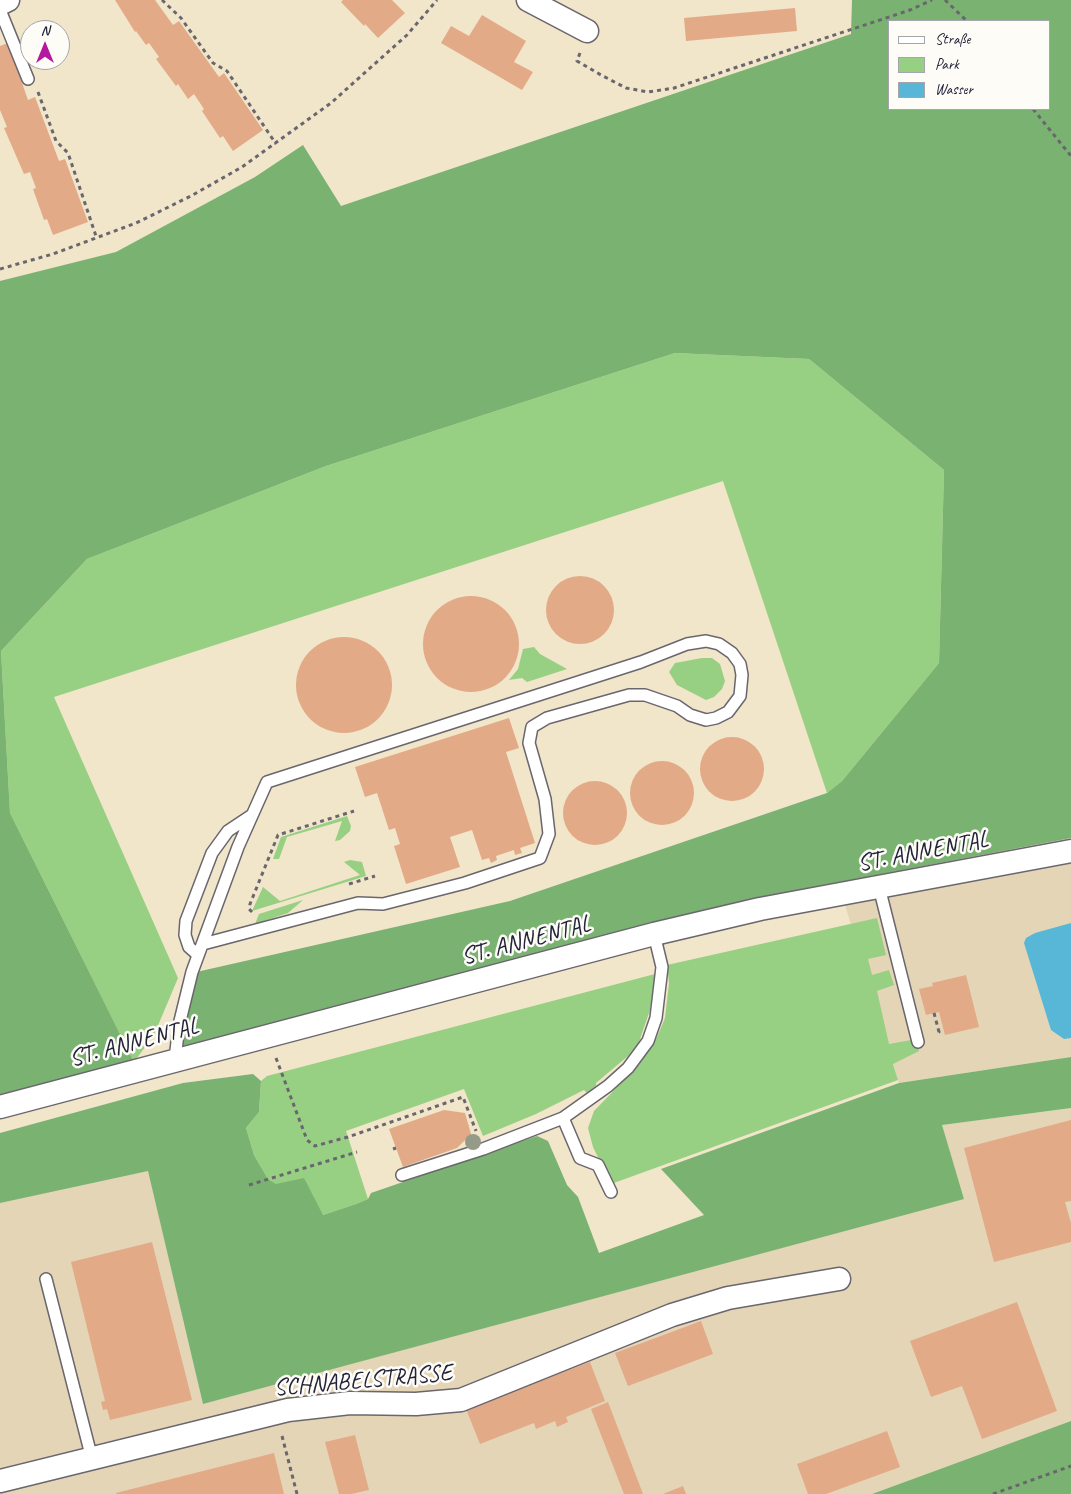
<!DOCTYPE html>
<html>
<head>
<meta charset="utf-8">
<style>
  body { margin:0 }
  #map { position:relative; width:1071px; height:1494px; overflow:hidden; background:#f1e5ca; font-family:Caveat,sans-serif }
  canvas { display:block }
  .legend { position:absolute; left:888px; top:20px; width:162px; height:90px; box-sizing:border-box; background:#fdfcf7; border:1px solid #a5a5ac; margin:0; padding:6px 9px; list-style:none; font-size:15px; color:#22223b }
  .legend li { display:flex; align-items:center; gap:10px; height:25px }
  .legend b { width:25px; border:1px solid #a5a5ac }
  .north { position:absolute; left:20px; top:20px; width:50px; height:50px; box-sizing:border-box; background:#fdfcf7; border:1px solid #a5a5ac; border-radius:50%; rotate:0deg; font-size:14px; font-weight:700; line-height:20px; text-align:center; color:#22223b }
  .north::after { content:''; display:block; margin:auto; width:18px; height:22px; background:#b5179e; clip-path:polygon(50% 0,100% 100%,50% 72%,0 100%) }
</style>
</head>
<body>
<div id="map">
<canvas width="1071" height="1494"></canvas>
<ul class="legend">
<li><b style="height:6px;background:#fff"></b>Straße</li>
<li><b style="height:14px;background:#97d083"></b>Park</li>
<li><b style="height:14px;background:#58b7d6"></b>Wasser</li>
</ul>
<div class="north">N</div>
</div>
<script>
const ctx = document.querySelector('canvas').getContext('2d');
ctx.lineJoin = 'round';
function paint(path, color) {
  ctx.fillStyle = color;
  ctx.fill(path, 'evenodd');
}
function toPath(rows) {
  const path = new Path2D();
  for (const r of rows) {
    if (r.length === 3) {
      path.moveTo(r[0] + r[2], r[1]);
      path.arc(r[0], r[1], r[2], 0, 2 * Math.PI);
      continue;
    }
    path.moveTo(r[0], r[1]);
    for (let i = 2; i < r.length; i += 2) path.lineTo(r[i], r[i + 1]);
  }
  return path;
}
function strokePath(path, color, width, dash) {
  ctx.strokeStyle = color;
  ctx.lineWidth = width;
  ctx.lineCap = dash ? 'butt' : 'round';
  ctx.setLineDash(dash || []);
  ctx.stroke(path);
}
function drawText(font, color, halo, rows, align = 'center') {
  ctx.font = font + ' Caveat,sans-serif';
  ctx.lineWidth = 5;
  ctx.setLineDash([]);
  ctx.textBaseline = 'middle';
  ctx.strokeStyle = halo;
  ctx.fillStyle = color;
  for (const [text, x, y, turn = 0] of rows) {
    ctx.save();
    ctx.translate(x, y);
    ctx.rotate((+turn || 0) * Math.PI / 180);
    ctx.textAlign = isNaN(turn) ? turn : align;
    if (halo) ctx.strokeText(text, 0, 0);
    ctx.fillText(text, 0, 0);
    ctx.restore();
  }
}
paint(toPath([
  [1071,852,1071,1057,899,1083,842,895],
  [1071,1108,1071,1421,872,1494,0,1494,0,1202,148,1170,203,1404,964,1198,941,1125]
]), '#e4d5b7');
paint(toPath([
  [675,353,809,359,944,470,939,663,842,781,827,793,723,481,54,697,178,978,154,1035,134,1062,10,813,1,651,87,559,326,466],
  [534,647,540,654,567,669,527,682,522,678,509,680,518,669,523,649],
  [702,658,712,658,720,664,725,681,722,689,714,697,706,700,677,685,669,672,675,663],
  [347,816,351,826,350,831,340,840,335,841,342,821,287,837,279,859,273,859,281,837],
  [350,860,362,862,366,876,252,911,263,887,280,901,360,875,344,862],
  [303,900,288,913,255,924,259,914],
  [877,918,886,955,868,959,872,975,889,970,894,985,877,991,889,1044,917,1039,919,1051,893,1064,898,1080,611,1184,593,1147,588,1128,594,1111,635,1069,657,1037,665,1018,669,983,667,965],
  [655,974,650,1010,639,1042,628,1056,596,1083,596,1086,587,1093,584,1090,536,1114,483,1136,464,1089,346,1131,368,1199,356,1204,323,1215,268,1179,254,1155,246,1128,259,1112,261,1081,267,1076]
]), '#97d083');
paint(toPath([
  [852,0,1071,0,1071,838,760,897,181,1048,192,973,510,901,827,793,842,781,939,663,944,470,809,359,675,353,326,466,87,559,1,651,10,813,134,1062,0,1097,0,281,116,252,255,177,303,145,341,206,851,34],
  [890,21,1050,21,1050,109,890,109],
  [1071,1057,1071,1108,942,1125,964,1199,203,1404,148,1171,0,1203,0,1133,183,1083,253,1074,261,1081,259,1112,246,1128,254,1155,268,1179,276,1184,304,1178,323,1215,356,1204,368,1199,371,1193,537,1136,548,1141,567,1185,578,1197,599,1253,704,1215,661,1169,899,1083],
  [1071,1421,1071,1494,872,1494]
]), '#79b271');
paint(toPath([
  [1071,923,1071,1038,1064,1039,1051,1030,1024,943,1026,938,1035,933]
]), '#58b7d6');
paint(toPath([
  [115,0,155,0,173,25,179,21,219,77,224,73,263,130,233,151,223,136,220,138,202,111,204,109,194,94,188,99,178,84,176,86,156,59,159,57,149,43,146,45,136,31,135,32],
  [343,0,392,0,405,13,378,38,365,24,364,26,341,2],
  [795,8,797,31,686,41,684,18],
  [482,15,526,41,514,62,533,72,522,90,441,43,451,26,469,36],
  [8,43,28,100,35,97,59,161,65,159,88,222,53,235,47,219,44,220,33,189,36,188,30,172,24,174,4,128,7,127,0,110,0,46],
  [580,610,34],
  [471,644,48],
  [344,685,48],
  [509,718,519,748,506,752,535,843,520,848,522,853,515,855,514,850,496,856,497,860,491,863,489,858,482,860,472,830,450,837,460,867,406,884,394,846,400,844,395,828,389,830,377,793,365,797,355,767],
  [732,769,32],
  [662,793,32],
  [595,813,32],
  [966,975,979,1027,945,1035,939,1012,926,1015,919,989,933,986,932,983],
  [444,1110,465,1113,471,1134,457,1148,403,1167,389,1129],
  [1071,1120,1071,1201,1065,1202,1071,1223,1071,1242,994,1262,964,1148],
  [152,1242,192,1400,110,1420,107,1409,103,1410,101,1402,105,1401,71,1262],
  [1017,1302,1057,1411,982,1439,962,1386,931,1397,910,1341],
  [701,1321,713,1354,628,1386,615,1353],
  [590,1362,605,1401,566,1417,568,1422,557,1427,555,1421,536,1429,534,1423,480,1444,466,1409],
  [608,1402,643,1494,624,1494,591,1409],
  [887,1431,900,1467,826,1494,808,1494,797,1464],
  [355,1435,369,1490,351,1494,339,1494,325,1442],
  [274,1453,284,1494,116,1494,116,1493],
  [683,1486,686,1494,663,1494]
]), '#e3aa87');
const lane = toPath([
  [0,10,28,79],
  [879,887,918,1042],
  [198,955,189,947,185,935,186,921,212,853,228,831,252,815],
  [175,1059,179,1025,192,972,238,847,267,782,641,662,687,644,706,641,719,644,732,653,740,664,742,675,740,696,728,712,716,718,706,720,690,715,677,706,645,695,629,695,547,718,532,727,529,743,545,799,549,834,540,858,465,883,383,904,358,903,203,944],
  [563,1118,580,1158,598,1165,611,1192],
  [402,1175,483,1149,563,1118,608,1086,628,1068,648,1041,656,1018,662,967,654,934],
  [46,1279,92,1459]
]);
const street = toPath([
  [528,0,587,31],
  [0,4,8,0],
  [0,1107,654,934,760,909,1071,851],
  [0,1481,288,1410,350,1403,416,1404,461,1400,672,1315,728,1298,839,1279]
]);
strokePath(lane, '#6a666d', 14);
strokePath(street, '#6a666d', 25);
strokePath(toPath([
  [162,0,181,18,213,63,227,71,276,144],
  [945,0,967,21],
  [580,53,577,61,601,75,626,88,648,92,674,88,910,10,932,0],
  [38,92,56,141,68,153,97,239],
  [1033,109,1071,156],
  [0,269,53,254,136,223,191,196,242,167,331,103,407,35,437,0],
  [349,884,375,876],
  [252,912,249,909,250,904,278,835,354,811],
  [934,1013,939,1032,935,1033],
  [276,1058,307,1140,315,1146,348,1137,463,1097,476,1131],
  [393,1149,396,1148],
  [249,1185,357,1152],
  [282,1436,297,1494],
  [993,1494,1071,1466]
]), '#6a666d', 3, [4, 4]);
strokePath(lane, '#fff', 11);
strokePath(street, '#fff', 22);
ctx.fillStyle = '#969b89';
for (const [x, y] of [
  [473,1142]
]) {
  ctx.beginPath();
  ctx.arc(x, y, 8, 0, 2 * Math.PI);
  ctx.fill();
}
drawText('24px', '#22223b', '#fdfcf7', [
  ["ST. ANNENTAL",923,852,-11],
  ["ST. ANNENTAL",526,941,-15],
  ["ST. ANNENTAL",134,1043,-15],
  ["SCHNABELSTRASSE",363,1381,-5]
]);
</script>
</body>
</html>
